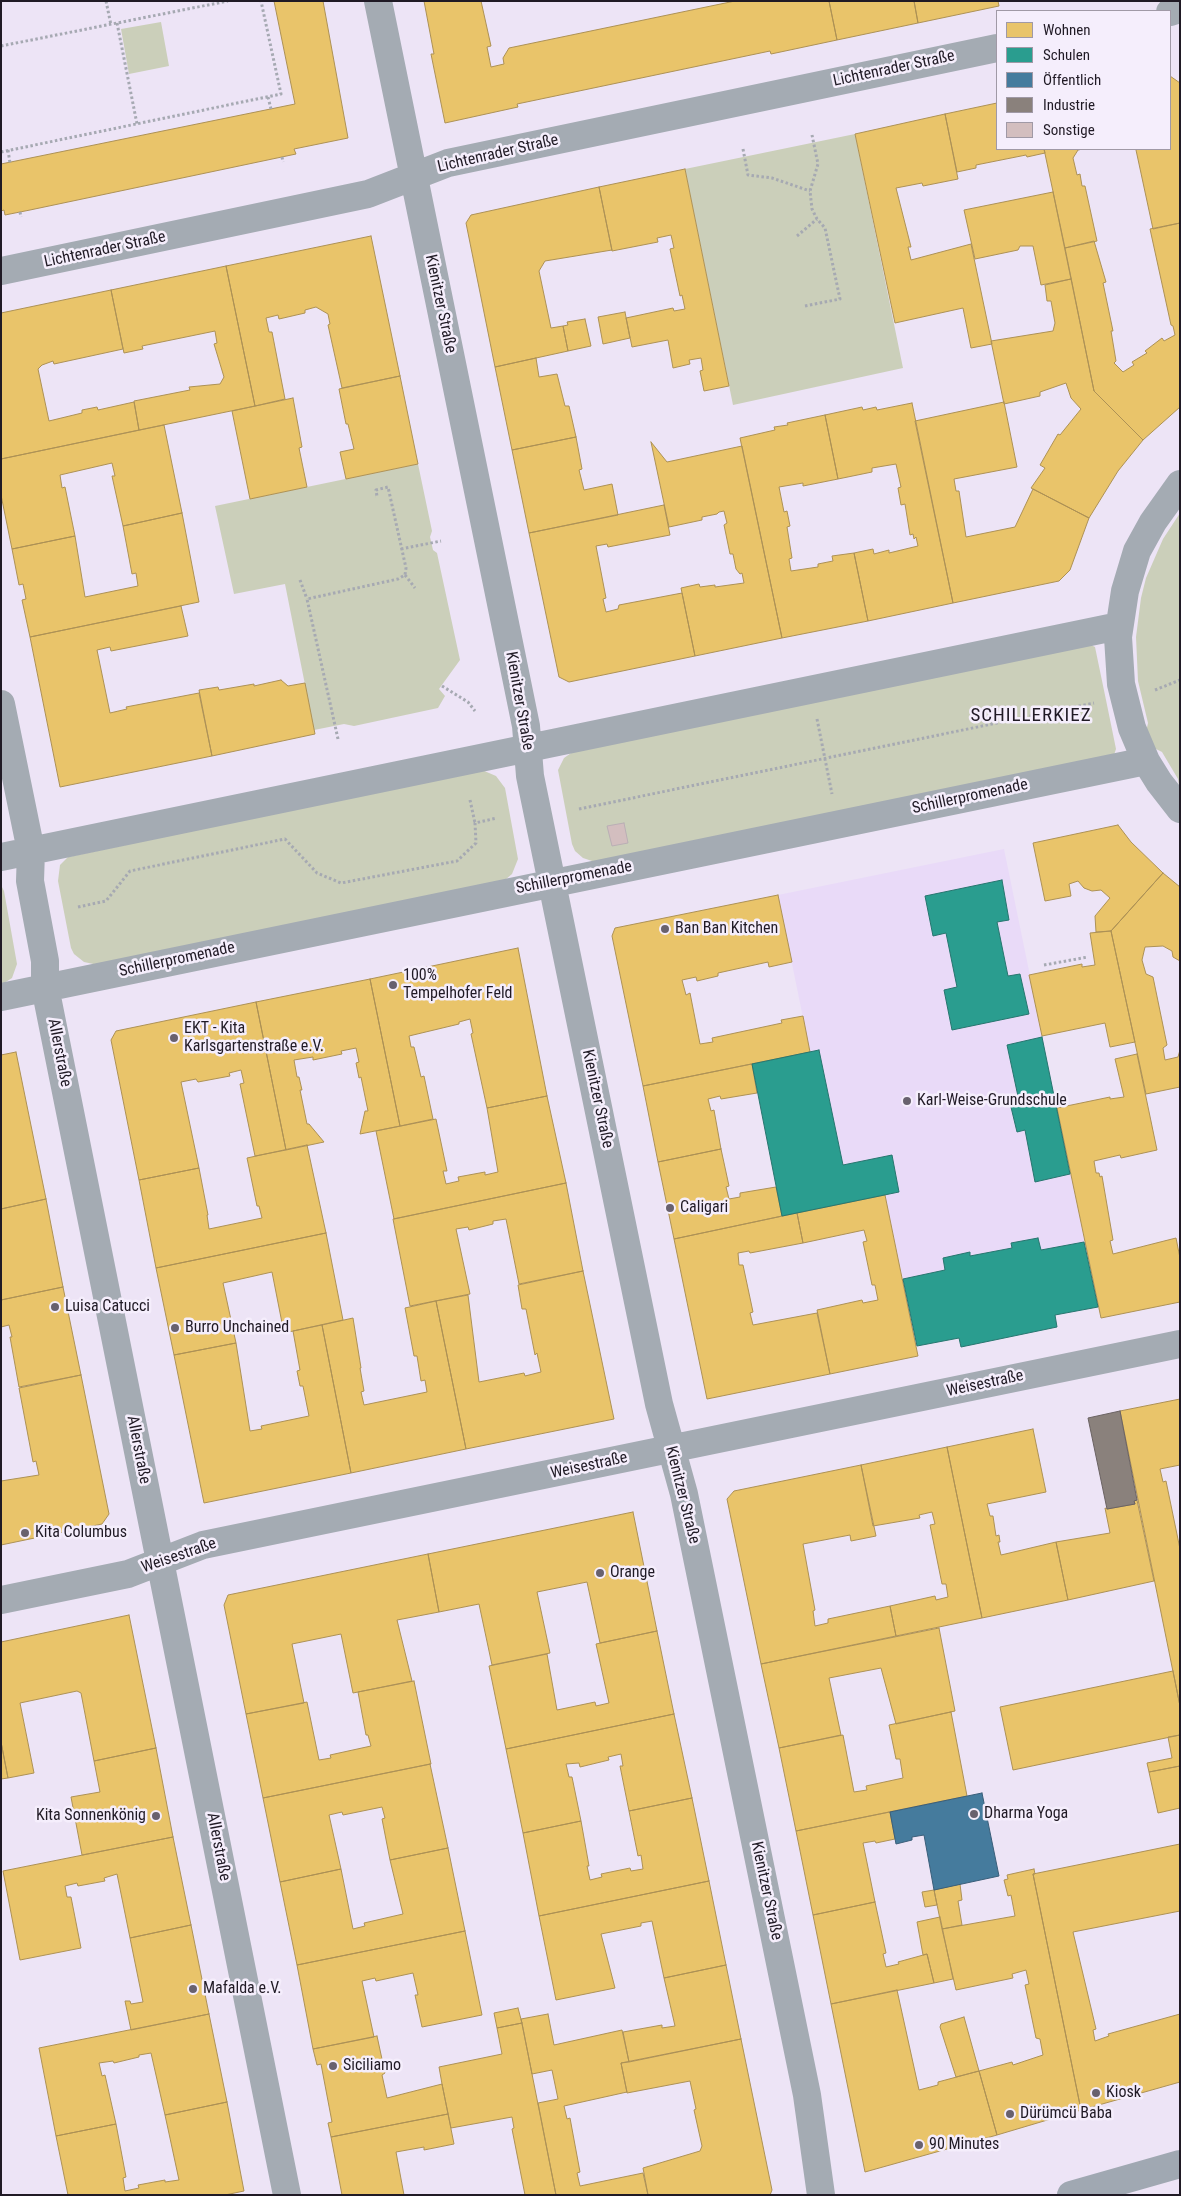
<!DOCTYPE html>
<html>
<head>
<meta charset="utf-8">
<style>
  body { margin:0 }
  #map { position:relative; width:1181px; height:2196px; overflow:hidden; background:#ede4f6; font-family:"Roboto Condensed",sans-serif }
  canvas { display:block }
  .frame { position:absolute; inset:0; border:2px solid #201a25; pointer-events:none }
  .legend { position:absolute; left:996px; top:10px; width:175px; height:140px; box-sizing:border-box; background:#f5eefc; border:1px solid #a099a6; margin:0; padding:6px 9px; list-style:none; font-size:15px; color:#201a25 }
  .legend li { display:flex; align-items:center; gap:10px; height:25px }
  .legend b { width:25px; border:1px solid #a099a6 }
</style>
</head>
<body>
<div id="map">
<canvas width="1181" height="2196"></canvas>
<div class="frame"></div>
<ul class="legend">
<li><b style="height:14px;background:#e9c46a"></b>Wohnen</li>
<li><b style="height:14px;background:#2a9d8f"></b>Schulen</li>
<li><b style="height:14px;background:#457b9d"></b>Öffentlich</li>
<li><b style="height:14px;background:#8a817c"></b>Industrie</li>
<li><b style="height:14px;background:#d3bebf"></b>Sonstige</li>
</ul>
</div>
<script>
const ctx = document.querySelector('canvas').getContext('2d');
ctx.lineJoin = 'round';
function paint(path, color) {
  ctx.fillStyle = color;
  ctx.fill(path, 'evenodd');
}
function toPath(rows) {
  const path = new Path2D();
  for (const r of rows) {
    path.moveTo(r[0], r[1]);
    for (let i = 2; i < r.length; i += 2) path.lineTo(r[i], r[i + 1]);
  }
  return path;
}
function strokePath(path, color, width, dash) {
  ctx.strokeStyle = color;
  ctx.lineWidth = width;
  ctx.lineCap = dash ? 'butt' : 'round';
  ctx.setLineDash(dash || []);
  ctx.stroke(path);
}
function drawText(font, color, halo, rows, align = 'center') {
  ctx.font = font + ' "Roboto Condensed",sans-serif';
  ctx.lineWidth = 5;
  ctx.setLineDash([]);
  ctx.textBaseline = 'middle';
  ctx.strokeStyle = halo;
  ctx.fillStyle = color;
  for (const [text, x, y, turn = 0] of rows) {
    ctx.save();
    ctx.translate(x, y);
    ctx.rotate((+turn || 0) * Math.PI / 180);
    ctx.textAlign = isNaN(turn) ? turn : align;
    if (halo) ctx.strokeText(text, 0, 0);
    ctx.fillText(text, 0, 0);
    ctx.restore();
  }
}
paint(toPath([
  [1004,849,1098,1307,1055,1315,1057,1327,961,1347,959,1338,917,1346,885,1195,782,1216,752,1064,810,1052,778,895]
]), '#e9daf8');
paint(toPath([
  [161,22,169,66,129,74,121,29],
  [855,134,903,368,733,405,685,169],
  [418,464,432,531,430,537,433,550,437,553,460,660,439,689,445,696,438,708,354,726,344,724,314,730,285,584,234,594,215,506],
  [1180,513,1180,794,1178,779,1162,752,1150,746,1145,737,1148,723,1138,681,1136,637,1141,598,1146,578,1163,539],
  [1091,645,1095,647,1106,700,1116,749,1114,755,595,862,583,858,575,851,572,844,558,770,564,758,574,751],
  [482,770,496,776,505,788,518,859,512,874,505,880,98,965,84,962,74,954,71,948,58,881,60,865,68,857],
  [1,885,4,891,17,964,12,978,1,985]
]), '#cbcfba');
const homes = toPath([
  [274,1,323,1,348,138,294,149,296,154,30,210,5,215,4,210,1,211,1,164,295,104,274,1],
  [424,1,481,1,491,46,487,47,491,67,504,64,503,58,509,48,735,1,829,1,837,40,771,54,770,51,517,104,518,107,445,123,431,54,434,54,424,1],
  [829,1,914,1,918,23,837,40,829,1],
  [914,1,998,1,999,6,918,23,914,1],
  [1170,76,1180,83,1180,223,1153,229,1136,150,1136,149,1170,149,1170,76],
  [997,103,997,149,1044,149,1045,153,1027,157,1026,155,976,165,976,168,957,172,945,114,997,103],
  [945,114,958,179,923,186,922,183,896,188,911,247,908,247,911,260,971,244,992,344,971,348,963,308,895,323,855,134,945,114],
  [1044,149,1083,149,1078,150,1073,158,1077,175,1080,174,1082,186,1085,186,1097,241,1065,248,1044,149],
  [685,169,729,386,704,391,700,371,703,370,701,358,689,360,690,364,673,368,668,340,632,347,626,318,673,308,674,311,685,309,682,295,680,296,670,249,674,248,671,235,657,238,658,242,612,251,599,187,685,169],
  [599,187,612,250,545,261,539,271,551,328,563,326,568,351,495,367,466,223,471,215,599,187],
  [1053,192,1071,279,1041,285,1033,246,1020,246,1018,250,975,259,964,210,1053,192],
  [1180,223,1180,407,1143,440,1094,391,1065,248,1094,241,1106,282,1103,283,1113,331,1111,331,1116,361,1114,363,1123,372,1134,365,1132,362,1147,353,1145,351,1162,338,1164,341,1175,335,1173,326,1171,325,1150,229,1180,223],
  [371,236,400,376,342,388,328,325,330,324,328,314,316,307,305,310,305,313,279,319,278,315,266,318,269,332,272,332,285,399,255,406,226,266,371,236],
  [226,266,255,406,139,430,134,401,190,390,189,387,220,384,224,377,214,344,217,343,215,331,142,346,143,349,124,353,111,290,226,266],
  [1071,279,1094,391,1143,440,1118,471,1089,518,1031,488,1045,468,1040,465,1058,434,1060,435,1081,409,1071,398,1066,383,1040,392,1040,396,1004,404,991,341,1053,331,1055,323,1051,301,1047,301,1045,285,1071,279],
  [111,290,123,349,54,364,53,361,42,365,38,369,49,421,82,413,82,410,97,407,98,410,134,402,139,430,1,459,1,313,111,290],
  [625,312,630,338,603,344,598,317,625,312],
  [585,319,591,346,568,351,563,326,568,325,567,322,585,319],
  [536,358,539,377,557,374,565,406,569,406,576,437,512,450,495,367,536,358],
  [400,376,418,464,346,479,340,452,354,449,348,424,346,424,339,389,400,376],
  [293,398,302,447,299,448,307,487,250,499,232,411,293,398],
  [1004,402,1017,467,954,479,956,491,959,491,966,537,1015,527,1033,489,1089,518,1070,570,1059,581,953,603,915,421,1004,402],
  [912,403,953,603,868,621,854,553,873,549,874,554,889,550,889,553,918,546,916,537,914,539,913,534,910,535,905,504,901,505,898,488,901,487,896,464,872,468,872,472,838,479,825,415,862,407,863,410,876,407,877,410,912,403],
  [825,415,838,479,803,486,803,483,779,487,784,512,787,511,790,526,787,527,792,558,789,559,791,571,818,567,818,564,833,561,832,556,854,553,868,621,782,638,740,438,775,430,774,427,788,425,787,423,825,415],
  [164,425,182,513,123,526,112,476,115,476,112,463,60,475,62,488,65,487,75,536,12,549,1,495,1,459,164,425],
  [576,437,582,469,579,470,584,490,612,484,618,515,529,533,512,450,576,437],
  [651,442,667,462,742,446,782,638,695,656,681,588,699,584,700,587,715,585,715,587,744,583,742,573,740,574,736,569,733,554,730,554,724,525,727,523,724,511,719,512,717,514,702,517,702,520,669,527,651,442],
  [664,505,670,535,608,547,607,544,596,546,606,598,603,599,606,612,618,609,619,605,682,593,695,656,569,682,559,677,529,533,664,505],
  [182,513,199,602,30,637,22,600,26,599,23,584,19,585,12,549,75,536,85,597,138,586,136,573,132,574,123,526,182,513],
  [181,606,188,636,111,651,110,647,97,650,110,713,127,709,126,707,199,693,212,756,60,787,30,637,181,606],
  [281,680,288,686,305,683,315,734,212,756,199,690,218,687,219,690,254,684,254,686,281,680],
  [1118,825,1131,842,1163,873,1111,931,1096,932,1095,916,1110,898,1101,890,1092,891,1084,888,1078,881,1069,884,1071,896,1045,901,1033,843,1118,825],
  [1163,873,1180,887,1180,961,1173,957,1172,951,1163,946,1145,947,1142,960,1146,974,1153,977,1167,1045,1163,1048,1165,1060,1178,1057,1180,1050,1180,1087,1146,1094,1111,931,1163,873],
  [778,895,792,962,769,967,768,962,718,973,718,976,697,981,696,977,682,980,686,995,690,993,700,1044,713,1042,712,1038,782,1023,781,1020,803,1016,810,1052,643,1086,612,936,615,928,778,895],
  [1111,931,1135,1042,1110,1047,1105,1023,1042,1036,1029,975,1082,964,1082,967,1095,965,1090,933,1111,931],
  [518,948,547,1096,487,1108,471,1034,473,1033,470,1019,459,1022,459,1024,409,1036,411,1047,414,1047,421,1077,424,1076,433,1119,400,1126,370,979,518,948],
  [370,979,400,1126,360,1134,365,1111,368,1111,361,1077,359,1078,356,1063,359,1062,356,1048,341,1051,342,1054,313,1060,313,1057,294,1060,297,1077,299,1077,302,1090,300,1090,307,1124,309,1124,324,1142,286,1150,256,1002,370,979],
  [256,1002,286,1150,255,1156,240,1084,244,1083,241,1070,229,1073,230,1076,198,1082,196,1079,181,1082,199,1168,139,1180,111,1040,116,1031,256,1002],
  [16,1052,46,1199,1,1209,1,1055,16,1052],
  [1137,1054,1157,1150,1121,1158,1120,1155,1094,1161,1096,1173,1099,1173,1100,1177,1102,1176,1113,1240,1110,1241,1113,1254,1176,1238,1180,1258,1180,1302,1101,1318,1057,1108,1110,1097,1110,1099,1124,1097,1115,1059,1137,1054],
  [752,1064,757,1093,721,1099,720,1096,708,1099,711,1111,714,1110,721,1149,658,1162,643,1086,752,1064],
  [547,1096,566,1183,394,1219,376,1131,436,1119,447,1171,443,1171,446,1184,459,1181,458,1177,485,1172,485,1175,498,1172,487,1108,547,1096],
  [307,1145,326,1233,156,1268,139,1180,199,1168,208,1215,207,1215,209,1229,262,1218,259,1206,257,1206,247,1158,307,1145],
  [721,1149,729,1186,726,1187,729,1199,740,1197,740,1193,776,1187,782,1216,674,1239,658,1162,721,1149],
  [566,1183,583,1271,519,1284,506,1219,493,1221,493,1224,469,1230,468,1227,456,1229,470,1294,410,1306,393,1219,566,1183],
  [885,1195,918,1356,830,1374,817,1310,862,1300,863,1303,878,1300,875,1285,872,1285,863,1242,867,1241,864,1230,803,1243,797,1213,885,1195],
  [46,1199,63,1287,1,1300,1,1209,46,1199],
  [797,1213,803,1243,750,1253,749,1251,738,1253,739,1265,743,1265,753,1312,750,1313,753,1325,817,1313,830,1374,707,1399,674,1239,797,1213],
  [326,1233,343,1320,284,1333,272,1272,223,1283,236,1343,174,1355,156,1268,326,1233],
  [583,1271,614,1419,466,1449,436,1301,468,1295,479,1382,524,1373,525,1376,541,1372,537,1353,535,1355,526,1309,522,1309,518,1285,583,1271],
  [63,1287,81,1375,19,1387,10,1337,12,1337,9,1325,1,1327,1,1300,63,1287],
  [436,1301,466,1449,351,1473,322,1325,353,1318,361,1368,360,1368,364,1391,361,1392,364,1405,427,1392,425,1380,421,1381,417,1356,414,1356,405,1308,436,1301],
  [322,1325,351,1473,204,1503,174,1355,236,1343,250,1431,262,1429,261,1426,309,1416,303,1386,300,1386,297,1371,300,1370,293,1331,322,1325],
  [81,1375,109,1514,102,1524,1,1545,1,1481,39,1475,36,1461,33,1462,19,1388,81,1375],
  [1180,1399,1180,1465,1160,1469,1163,1482,1166,1481,1180,1549,1180,1706,1120,1411,1180,1399],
  [1033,1429,1046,1492,987,1504,990,1516,993,1516,996,1536,999,1535,1000,1542,998,1542,1001,1555,1056,1542,1068,1600,982,1618,947,1447,1033,1429],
  [947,1447,982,1618,896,1636,890,1606,935,1596,936,1600,948,1597,946,1584,942,1584,930,1525,935,1524,932,1512,919,1515,920,1518,873,1526,861,1465,947,1447],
  [861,1465,876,1536,851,1541,850,1535,803,1544,815,1610,813,1611,815,1626,828,1623,828,1619,890,1606,896,1636,761,1664,727,1499,734,1491,861,1465],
  [1137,1500,1154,1581,1068,1600,1056,1542,1110,1533,1105,1508,1107,1509,1135,1504,1134,1501,1137,1500],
  [633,1512,657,1631,600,1643,587,1582,537,1592,550,1653,492,1665,479,1604,439,1612,428,1554,633,1512],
  [428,1554,439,1612,397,1620,412,1681,353,1693,341,1634,292,1644,304,1703,246,1714,224,1605,228,1595,428,1554],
  [129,1615,156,1748,94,1761,81,1693,77,1691,20,1703,34,1773,8,1778,1,1742,1,1642,129,1615],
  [939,1628,955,1711,896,1724,881,1668,829,1678,841,1735,779,1748,761,1664,939,1628],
  [657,1631,674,1714,506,1749,489,1666,547,1654,557,1710,595,1702,596,1706,609,1703,596,1644,657,1631],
  [1173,1671,1180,1706,1180,1735,1013,1770,1000,1707,1173,1671],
  [414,1681,431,1764,263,1798,246,1714,307,1702,319,1760,331,1758,330,1755,371,1746,368,1735,366,1735,358,1692,414,1681],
  [951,1712,967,1796,796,1831,779,1748,843,1735,854,1792,867,1790,866,1786,903,1778,900,1759,896,1759,889,1725,951,1712],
  [674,1714,692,1798,629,1811,620,1766,623,1766,621,1754,608,1757,609,1760,580,1767,579,1763,566,1764,569,1777,572,1777,581,1821,523,1833,506,1749,674,1714],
  [1180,1735,1180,1766,1149,1772,1147,1763,1172,1758,1168,1737,1180,1735],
  [1,1742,8,1778,1,1779,1,1742],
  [156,1748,173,1837,82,1855,71,1797,100,1792,94,1761,156,1748],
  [430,1764,448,1848,390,1860,382,1819,385,1818,382,1807,343,1815,342,1812,329,1815,341,1869,280,1882,263,1798,430,1764],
  [1180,1766,1180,1808,1158,1813,1149,1772,1180,1766],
  [692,1798,709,1881,539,1916,523,1833,581,1821,589,1866,587,1866,590,1880,602,1877,601,1874,630,1868,631,1871,643,1869,641,1855,638,1856,629,1811,692,1798],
  [890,1812,895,1839,876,1843,875,1841,863,1843,875,1902,813,1915,796,1831,890,1812],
  [173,1837,191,1925,130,1938,117,1874,104,1878,105,1881,78,1886,77,1883,65,1886,67,1897,71,1897,81,1948,20,1960,3,1871,173,1837],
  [1180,1844,1180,1911,1073,1932,1096,2029,1093,2030,1095,2041,1109,2036,1108,2034,1180,2014,1180,2082,1081,2110,1033,1874,1180,1844],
  [448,1848,465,1931,297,1965,280,1882,341,1869,353,1929,365,1926,364,1923,403,1914,390,1860,448,1848],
  [1034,1869,1035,1874,1033,1874,1081,2110,997,2135,979,2071,1012,2062,1013,2065,1043,2055,1040,2039,1036,2038,1025,1985,1029,1984,1026,1970,1012,1974,1013,1978,956,1990,942,1929,1015,1916,1011,1895,1008,1896,1004,1880,1008,1879,1007,1875,1034,1869],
  [709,1881,726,1965,664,1978,652,1921,641,1923,641,1926,601,1934,615,1988,556,2000,539,1916,709,1881],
  [960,1884,962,1900,958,1901,962,1925,942,1929,934,1890,960,1884],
  [934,1890,937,1905,925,1907,922,1892,934,1890],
  [875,1902,886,1953,883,1954,886,1967,899,1964,898,1962,927,1954,934,1983,831,2004,813,1915,875,1902],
  [940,1917,953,1979,934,1983,927,1954,923,1955,917,1922,940,1917],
  [191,1925,209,2014,131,2030,125,2001,130,2001,131,2004,143,2002,130,1938,191,1925],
  [465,1931,482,2015,422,2027,415,1995,418,1995,413,1973,376,1981,375,1978,362,1981,374,2037,313,2049,297,1965,465,1931],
  [726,1965,741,2039,629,2062,623,2032,662,2025,662,2028,675,2026,664,1978,726,1965],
  [897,1990,919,2090,938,2085,938,2082,979,2071,997,2135,865,2172,831,2004,897,1990],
  [518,2008,522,2023,497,2028,494,2013,518,2008],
  [209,2014,227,2102,165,2115,151,2053,139,2055,139,2057,114,2063,113,2061,99,2063,102,2076,105,2075,116,2124,56,2136,39,2048,209,2014],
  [548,2014,554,2045,622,2030,629,2062,621,2063,627,2092,564,2106,567,2119,570,2118,580,2172,577,2173,580,2186,643,2173,648,2195,556,2195,538,2103,558,2099,552,2070,532,2074,521,2019,548,2014],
  [964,2017,979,2071,956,2077,940,2027,941,2024,964,2017],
  [522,2023,532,2074,556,2195,525,2195,512,2129,514,2128,512,2117,451,2128,442,2084,439,2067,502,2054,497,2028,522,2023],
  [377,2036,385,2073,382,2075,387,2098,442,2084,448,2114,331,2137,328,2123,332,2122,321,2064,317,2065,313,2049,377,2036],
  [741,2039,772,2190,770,2195,648,2195,643,2168,700,2151,702,2146,694,2110,696,2109,690,2081,627,2093,621,2063,741,2039],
  [227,2102,244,2191,225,2195,68,2195,56,2136,116,2124,126,2177,123,2178,125,2191,139,2188,138,2185,165,2180,165,2182,179,2180,165,2115,227,2102],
  [448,2114,454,2144,424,2150,424,2147,396,2152,404,2195,342,2195,331,2137,448,2114]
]);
paint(homes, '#e9c46a');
strokePath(homes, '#ad9155', 1);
const schools = toPath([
  [1002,880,1009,920,997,922,1008,976,1020,974,1029,1014,952,1030,944,990,957,987,946,933,933,936,925,896,1002,880],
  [1042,1037,1070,1174,1035,1182,1025,1130,1017,1132,1010,1103,1019,1101,1007,1045,1042,1037],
  [819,1050,843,1165,892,1155,899,1192,782,1216,752,1064,819,1050],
  [1038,1238,1041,1250,1084,1242,1098,1307,1055,1315,1057,1327,961,1347,959,1338,917,1346,903,1279,945,1270,943,1258,970,1252,970,1256,1012,1248,1011,1243,1038,1238]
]);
paint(schools, '#2a9d8f');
strokePath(schools, '#27766f', 1);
const public = toPath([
  [982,1793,999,1876,934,1890,924,1835,912,1837,912,1840,896,1844,890,1812,982,1793]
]);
paint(public, '#457b9d');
strokePath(public, '#3a5e79', 1);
const industry = toPath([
  [1120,1411,1137,1500,1134,1501,1135,1504,1107,1509,1088,1418,1120,1411]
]);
paint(industry, '#8a817c');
strokePath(industry, '#6a6262', 1);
const building = toPath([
  [624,823,628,843,612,846,607,826,624,823]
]);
paint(building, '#d3bebf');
strokePath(building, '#baafb5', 1);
strokePath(toPath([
  [106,1,111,25],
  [117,23,137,124],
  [1,46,228,1],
  [268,97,271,109],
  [743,149,748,175,772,178,810,191],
  [8,150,10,163],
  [1,152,281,94,261,1],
  [282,157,283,162],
  [20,212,21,217],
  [797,236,817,219],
  [805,306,840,299,825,228,817,219,812,209,810,191,818,164,812,135],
  [401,549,441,541],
  [405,575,415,588],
  [300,580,307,599],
  [442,686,468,702,475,711],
  [1155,690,1180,680],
  [817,719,832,794],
  [338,739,307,599,398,579,405,575,406,568,388,487,376,490,377,496,375,496],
  [470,800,475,823],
  [579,809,1094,703],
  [78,907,106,901,130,871,285,839,317,873,341,883,457,861,476,843,475,823,497,818],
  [1044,965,1088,957]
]), '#a6a9b2', 3, [2.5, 2.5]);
strokePath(toPath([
  [378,1,526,726,530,776,659,1404,684,1494,807,2095,821,2195],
  [1170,12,1180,9],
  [1,271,368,194,448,163,997,48],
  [1180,484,1153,522,1137,551,1125,591,1118,637,1121,684,1132,728,1146,761,1159,782,1180,809],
  [1,704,31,851,30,881,45,961,45,987,287,2195],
  [1,857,1119,626],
  [1,997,1146,761],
  [1,1600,128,1574,203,1545,1180,1344]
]), '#a4abb3', 28);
strokePath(toPath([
  [1071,2195,1180,2164]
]), '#a0a8b2', 28);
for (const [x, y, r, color] of [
  [665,929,5,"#68616e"],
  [393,985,5,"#68616e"],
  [174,1038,5,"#68616e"],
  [907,1101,5,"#68616e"],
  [670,1208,5,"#68616e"],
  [55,1307,5,"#68616e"],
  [175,1328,5,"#68616e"],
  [25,1533,5,"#68616e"],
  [600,1573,5,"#68616e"],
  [974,1814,5,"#68616e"],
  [156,1816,5,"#68616e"],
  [193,1989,5,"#68616e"],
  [333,2066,5,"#68616e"],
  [1096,2093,5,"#68616e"],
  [1010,2114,5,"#68616e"],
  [919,2145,5,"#68616e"]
]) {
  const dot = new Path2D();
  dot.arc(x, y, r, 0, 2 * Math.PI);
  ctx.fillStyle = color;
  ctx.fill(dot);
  strokePath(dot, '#f5eefc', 2);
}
drawText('16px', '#201a25', '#f5eefc', [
  ["Lichtenrader Straße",894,69,-12],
  ["Lichtenrader Straße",498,154,-13],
  ["Lichtenrader Straße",105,250,-12],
  ["Kienitzer Straße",440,304,78],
  ["Kienitzer Straße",519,701,80],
  ["Schillerpromenade",970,797,-12],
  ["Schillerpromenade",574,878,-11],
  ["Schillerpromenade",177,960,-12],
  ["Allerstraße",59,1053,79],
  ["Kienitzer Straße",597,1099,78],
  ["Weisestraße",985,1384,-12],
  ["Allerstraße",138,1450,79],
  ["Weisestraße",589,1466,-12],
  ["Kienitzer Straße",682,1495,76],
  ["Weisestraße",179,1556,-19],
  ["Allerstraße",218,1847,79],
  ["Kienitzer Straße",766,1891,78]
]);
drawText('16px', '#201a25', '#f5eefc', [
  ["Ban Ban Kitchen",675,929],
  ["100%",403,976],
  ["Tempelhofer Feld",403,994],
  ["EKT - Kita",184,1029],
  ["Karlsgartenstraße e.V.",184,1047],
  ["Karl-Weise-Grundschule",917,1101],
  ["Caligari",680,1208],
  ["Luisa Catucci",65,1307],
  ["Burro Unchained",185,1328],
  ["Kita Columbus",35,1533],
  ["Orange",610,1573],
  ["Dharma Yoga",984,1814],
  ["Kita Sonnenkönig",146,1816,"right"],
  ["Mafalda e.V.",203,1989],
  ["Siciliamo",343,2066],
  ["Kiosk",1106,2093],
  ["Dürümcü Baba",1020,2114],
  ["90 Minutes",929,2145]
], 'left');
ctx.letterSpacing = '1px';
drawText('19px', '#201a25', '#f5eefc', [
  ["SCHILLERKIEZ",1031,716]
]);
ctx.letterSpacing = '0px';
</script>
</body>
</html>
